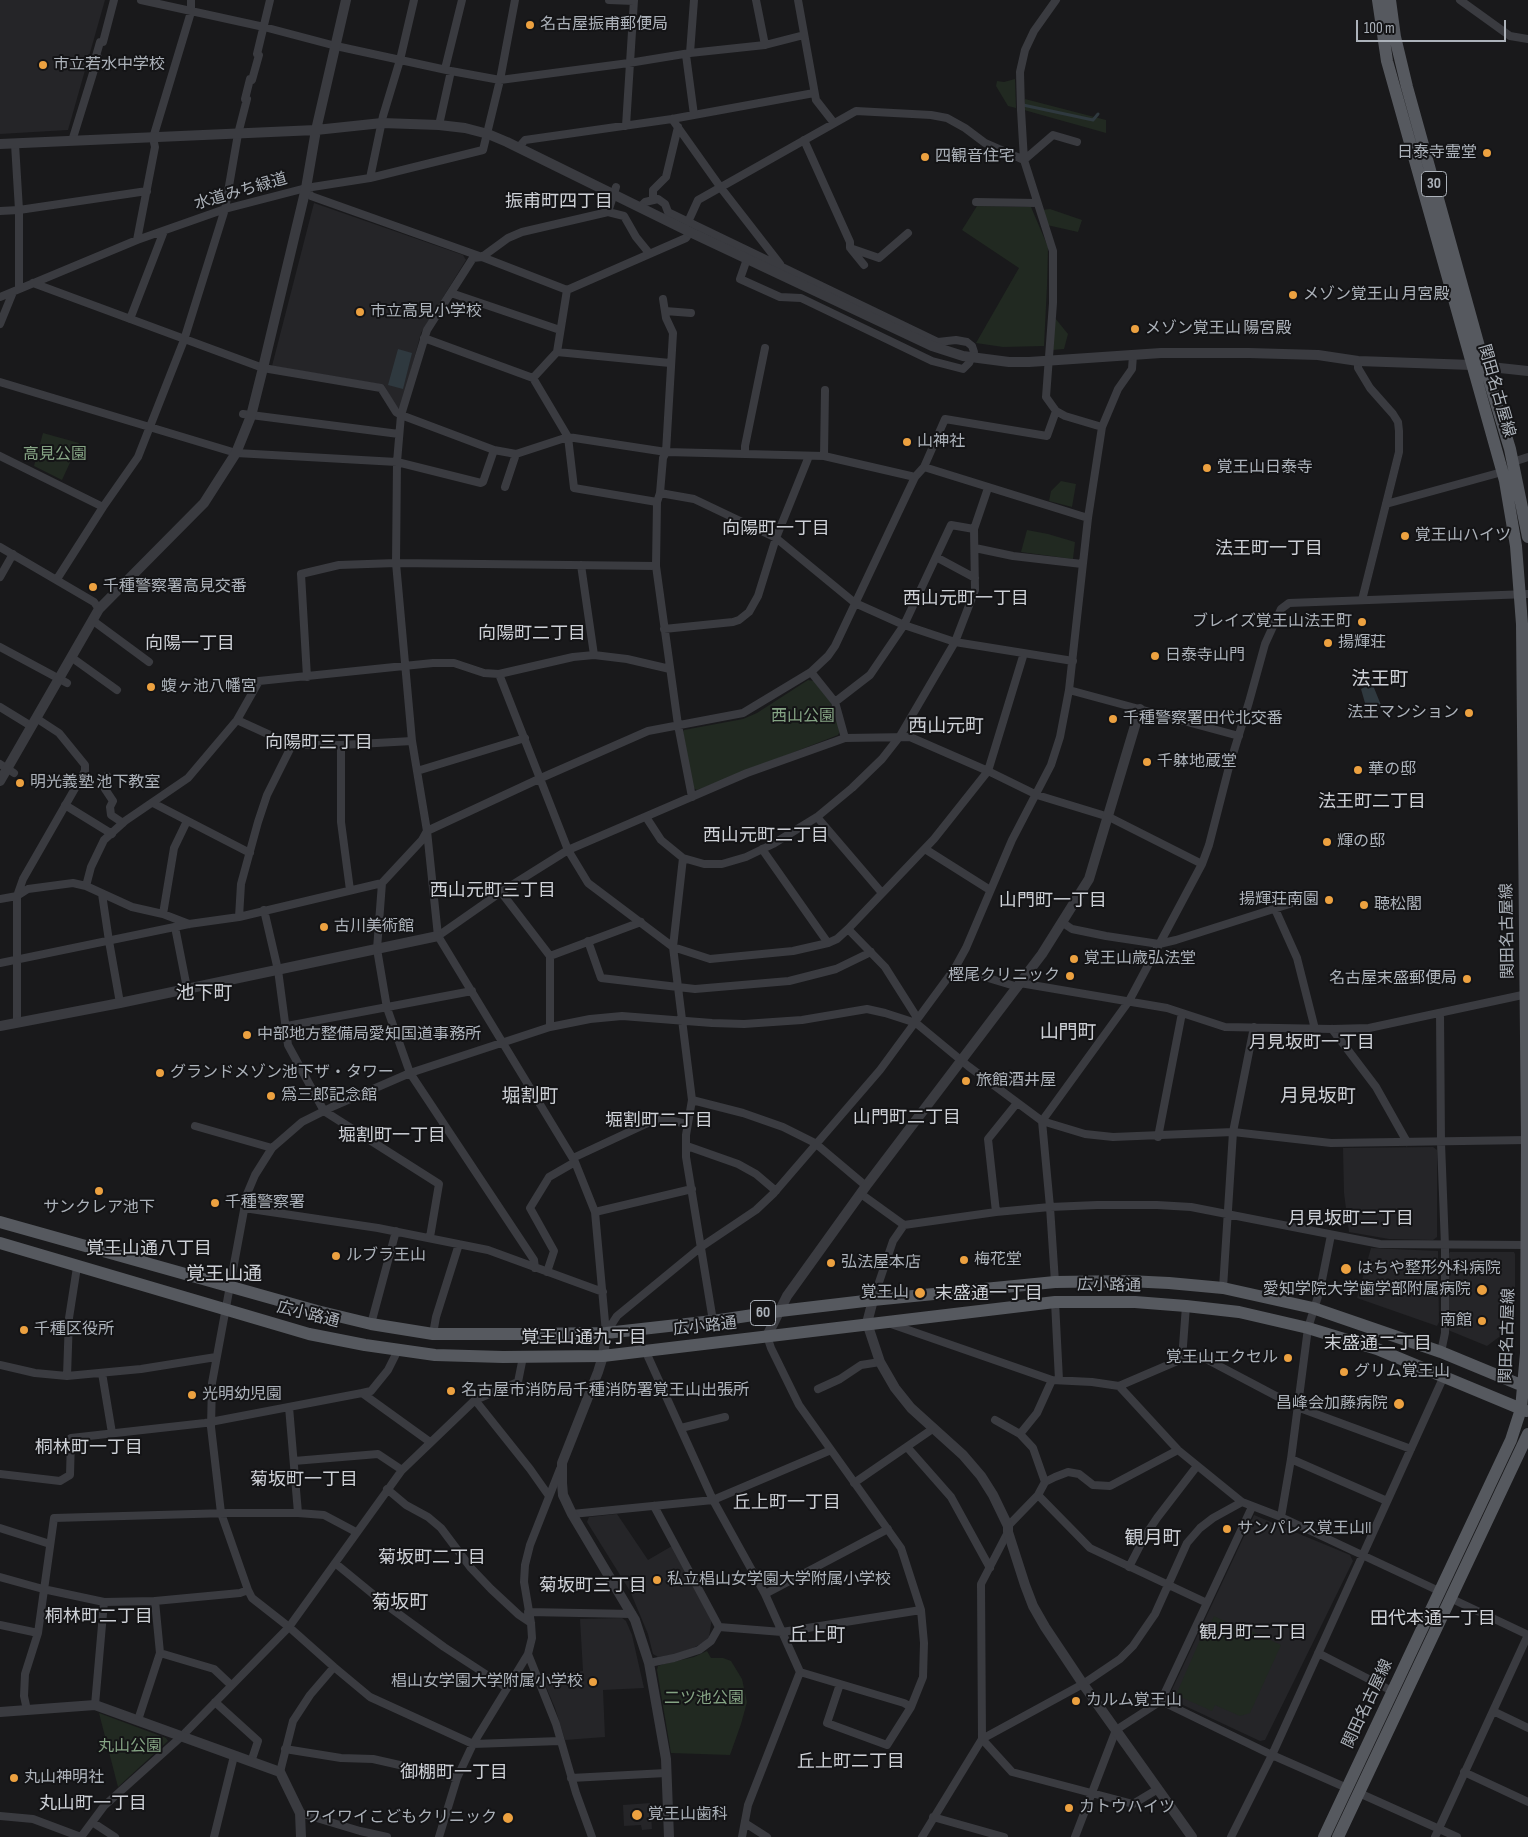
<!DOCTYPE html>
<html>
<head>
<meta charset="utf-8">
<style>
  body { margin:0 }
  #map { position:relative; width:1528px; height:1837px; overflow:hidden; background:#19191b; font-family:"Sofia Sans Condensed",sans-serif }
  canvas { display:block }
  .scale { position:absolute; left:1356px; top:20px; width:150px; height:22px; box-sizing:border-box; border:2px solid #acb2ba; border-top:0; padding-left:6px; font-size:15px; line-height:18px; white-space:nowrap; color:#acb2ba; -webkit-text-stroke:4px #141416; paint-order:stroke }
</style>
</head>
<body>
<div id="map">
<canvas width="1528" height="1837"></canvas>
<div class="scale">100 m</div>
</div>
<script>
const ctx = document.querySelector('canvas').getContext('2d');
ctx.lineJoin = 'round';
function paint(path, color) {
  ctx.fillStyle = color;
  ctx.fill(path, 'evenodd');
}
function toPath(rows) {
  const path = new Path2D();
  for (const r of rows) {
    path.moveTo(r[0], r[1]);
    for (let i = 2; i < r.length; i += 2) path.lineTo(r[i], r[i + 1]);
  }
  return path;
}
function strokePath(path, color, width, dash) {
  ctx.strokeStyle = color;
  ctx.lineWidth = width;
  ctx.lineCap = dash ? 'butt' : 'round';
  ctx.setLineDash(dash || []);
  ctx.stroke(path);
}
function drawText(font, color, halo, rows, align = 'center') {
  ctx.font = font + ' "Sofia Sans Condensed","Noto Sans JP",sans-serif';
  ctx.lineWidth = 4;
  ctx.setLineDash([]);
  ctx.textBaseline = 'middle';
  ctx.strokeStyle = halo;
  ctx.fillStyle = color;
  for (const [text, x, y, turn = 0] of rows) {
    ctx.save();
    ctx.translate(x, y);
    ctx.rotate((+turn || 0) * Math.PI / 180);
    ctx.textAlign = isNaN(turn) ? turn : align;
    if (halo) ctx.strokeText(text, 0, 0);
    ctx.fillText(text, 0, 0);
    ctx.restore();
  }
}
paint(toPath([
  [0,0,105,0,68,130,0,134],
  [314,203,463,255,466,260,421,333,401,407,397,409,384,385,272,366],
  [1433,1147,1437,1150,1437,1237,1433,1240,1389,1239,1349,1232,1344,1193,1343,1148],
  [1371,1248,1438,1251,1439,1322,1437,1326,1357,1298],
  [1450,1252,1514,1252,1515,1254,1515,1325,1487,1346,1448,1330,1448,1255],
  [617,1514,648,1560,672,1546,712,1618,709,1637,705,1642,693,1648,677,1654,658,1657,653,1654,648,1634,630,1591,587,1522,589,1517],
  [1254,1515,1350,1555,1353,1561,1265,1740,1260,1741,1168,1698],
  [622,1618,626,1621,632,1635,644,1688,603,1690,605,1737,565,1740,555,1708,541,1675,583,1671,580,1619],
  [650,1803,652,1829,642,1830,641,1825,624,1826,623,1805]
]), '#252528');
paint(toPath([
  [1015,79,1016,108,1008,106,996,86,997,81,1004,82],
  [1025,99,1106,120,1106,133,1024,110],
  [977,206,1031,207,1048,247,1047,286,1044,346,1003,347,976,343,1019,268,962,230],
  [1050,209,1082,220,1078,232,1047,225,1042,210],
  [1055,318,1068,334,1064,349,1052,350],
  [43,433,79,443,62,480,34,466],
  [1061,481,1076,484,1072,507,1049,501,1051,491],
  [1027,530,1048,534,1075,542,1073,559,1021,552],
  [808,680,814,681,831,703,840,731,838,735,697,790,693,788,683,732,684,730,743,719,757,713],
  [1214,1616,1244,1631,1245,1628,1281,1645,1250,1713,1240,1716,1215,1705,1212,1711,1176,1695,1207,1624,1210,1625],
  [707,1651,711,1658,723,1658,731,1661,742,1679,747,1702,741,1724,730,1755,671,1753,657,1670,658,1666,664,1664,694,1657],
  [99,1713,166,1738,168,1741,118,1787]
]), '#212921');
paint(toPath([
  [398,349,412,353,403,389,388,385],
  [1372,683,1381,705,1376,711,1365,709,1365,703,1361,689]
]), '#2f393f');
strokePath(toPath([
  [1023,105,1093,120,1098,114]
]), '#2f393f', 3);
strokePath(toPath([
  [141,0,264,27,336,46,451,71,500,80,629,63,690,53,765,45,804,35],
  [609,0,634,1],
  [756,0,765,45],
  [798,0,816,100,834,123],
  [1056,0,1034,31,1025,50,1020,72,1021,110,1024,160,1053,251,1053,303,1046,397,1056,411,1065,416,1102,427],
  [1460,0,1510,36,1528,39],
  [690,53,694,0],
  [686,55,694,115],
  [445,69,462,0],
  [672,119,721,188,780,264],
  [439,125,451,71],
  [626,126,634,0],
  [804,140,850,242,850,248,879,258,908,233],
  [72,141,98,57,96,56,100,42,103,42,114,0],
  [15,144,19,210,19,289],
  [519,147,525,140,672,119,814,93],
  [370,178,383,116,400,60,414,0],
  [306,188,311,196,482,257,567,290],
  [653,200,653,190,666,177,678,127],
  [976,202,1037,203],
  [640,207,645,202,658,199,665,204,668,212,938,342,956,340,967,342,972,346,974,352,969,363,963,369,932,361,801,298,780,297,740,279,747,259],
  [0,211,19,210,147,191],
  [608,212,624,216,636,237,649,253],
  [688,222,698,200,856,111,931,115,947,118,965,128,985,143,1024,160,1053,135,1077,142],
  [137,240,155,147,153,138,191,12,191,0],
  [851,249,864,265],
  [33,283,263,368,381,388,396,412,401,415,494,450,516,454,568,437,666,452,824,456,915,477],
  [451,293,560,330],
  [0,297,137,240,225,209,306,188,370,178,483,150,500,80,515,0],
  [663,299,666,318,673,333,666,452,663,458,660,493,657,502,656,566,678,725,692,797],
  [665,311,691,313],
  [130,319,164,231],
  [0,324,13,292],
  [424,338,533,378,568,437,574,488,657,502],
  [557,352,670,363],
  [1358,361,1358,368,1370,388,1393,414,1398,422,1399,431,1399,452,1362,600],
  [533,378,557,352,567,290,686,238,690,232],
  [0,382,236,453,397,462,481,483,483,482,494,450],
  [243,414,399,434],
  [745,453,745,446,765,348],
  [0,456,103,507],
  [824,456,825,390],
  [1513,462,1528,457],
  [924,467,1088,518],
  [505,487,516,454],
  [660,493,694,499,776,538,855,603,904,625,955,642,1073,661],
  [1386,504,1502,472],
  [0,547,94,602,99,609],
  [975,548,1013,556,1082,564],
  [936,557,975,578],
  [581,565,594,655],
  [0,577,13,554],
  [57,579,103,507,138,457,184,340,225,209,238,134,247,99,245,99,250,79,252,80,259,55,257,54,270,0],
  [92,620,149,662],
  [664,629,733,622,739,620,749,612,758,596,776,538,809,456],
  [0,647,67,683],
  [71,657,117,690],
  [811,672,835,702,845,738],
  [499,674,568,850,588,883,673,947,710,959,793,951,828,943,837,939,848,929,934,839,988,771,1024,653],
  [307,677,301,574,339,565,396,563,656,566],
  [1069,690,1239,736],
  [835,702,870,675,904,625,951,525,974,529],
  [0,707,31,726],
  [237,720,292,745,341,745,412,741],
  [341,745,341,822,350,890],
  [0,764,14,773],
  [417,771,525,738],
  [107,776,105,789,113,801,110,807,111,815,123,823],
  [153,803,250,853],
  [65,805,112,834],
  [646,817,661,840,683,858,704,864,722,864,746,857,773,844,817,817,852,788,882,759,900,736,955,642,975,590,974,529,988,488],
  [817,817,882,893],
  [762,849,828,943],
  [925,849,990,890],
  [683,858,673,947,692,1100,686,1135,686,1157,713,1321],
  [382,883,377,949,387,1008,410,1073,534,1260,535,1268],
  [86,886,91,867,104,840,125,821,188,778,237,720,259,681,433,663,454,663,484,673,499,674,573,657,594,655,627,659,670,669],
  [501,892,550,956,550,1027],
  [102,894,109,941,120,1003],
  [0,899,17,896,28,889,73,883,86,886,132,907,163,914,189,924],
  [1275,909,1297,958,1315,1029],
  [264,910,278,970,288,1045,324,1111,439,1184,430,1237],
  [163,914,174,848,187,821],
  [239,917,241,884,258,822,267,795,292,745],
  [1063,923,1072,929,1106,936,1159,944,1176,940,1302,900],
  [175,927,187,988],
  [848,929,885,967,916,1016,916,1023],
  [438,936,501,892,568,850,747,773,845,738,910,737,988,771,1037,795,1109,817,1202,864],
  [588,941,601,978,695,989,789,981,836,969,871,952],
  [550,956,641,922],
  [0,963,189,924,239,917,382,883,422,840,427,831,541,778,648,731,743,713,811,672,828,656,835,646,915,477,924,467,945,419,1047,436,1056,411],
  [955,968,1018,987],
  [1020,983,1167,1008,1225,1027,1332,1029,1369,1028,1527,994],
  [1440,1013,1441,1143,1445,1246,1445,1333,1441,1352],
  [17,1023,17,896,23,879,85,771,85,765,59,733,36,718],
  [287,1026,472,991],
  [1332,1029,1376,1087,1407,1142],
  [692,1100,743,1113,783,1127,815,1143,866,1186],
  [195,1126,272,1148],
  [1158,1137,1182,1013],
  [687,1146,738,1164,756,1174,776,1191],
  [573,1158,648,1123,663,1119,688,1124],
  [861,1194,904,1225,996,1212,1050,1207,1097,1205,1157,1205,1191,1207,1380,1244,1528,1245],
  [244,1208,378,1228,488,1250,603,1292],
  [595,1212,692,1189],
  [996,1212,988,1139,1017,1103],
  [547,1272,554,1251,530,1208,549,1177,575,1162],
  [1055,1282,1050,1207,1042,1121,1129,1001,1202,864,1209,845,1229,767,1249,702,1265,644,1281,609,1289,603,1528,594],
  [1223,1288,1233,1132,1254,1027],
  [873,1300,893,1241,904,1225],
  [1055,1302,1059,1380],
  [371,1324,396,1231],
  [891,1324,1052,1380,1092,1382,1119,1386,1182,1359,1191,1358,1206,1359,1297,1407,1411,1449],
  [606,1333,595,1212,575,1162,438,936,427,831,412,741,396,563,397,462,401,415,427,330,473,258,482,257,508,238,522,232,608,212,616,187],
  [606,1333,617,1316,701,1247,756,1210,774,1193,880,1070,955,968,966,948,1012,840,1051,765,1060,737,1069,690,1088,518,1102,427,1118,389,1132,369,1133,355],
  [433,1334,436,1317,459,1244],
  [767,1336,771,1348,799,1405,901,1548,921,1610,924,1643,923,1677,911,1707,887,1745,827,1723,840,1684],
  [645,1350,713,1500,765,1594,800,1672,748,1805,742,1837],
  [1182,1359,1186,1306],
  [0,1365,35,1373,67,1376,141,1369,216,1357],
  [102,1373,112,1433],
  [67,1376,69,1318,77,1267],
  [1119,1386,1178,1450,1242,1502,1281,1517,1439,1591],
  [818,1389,840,1379,861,1365,880,1362],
  [362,1393,371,1391,388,1370,398,1350],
  [475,1400,530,1469,549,1496],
  [289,1407,298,1513],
  [995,1420,1020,1434,1033,1448,1045,1482],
  [681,1428,725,1417],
  [1020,1434,1037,1413,1052,1380],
  [907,1447,951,1497,990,1568],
  [1291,1459,1387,1501],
  [294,1461,378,1454,402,1470],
  [0,1474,60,1481,70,1475,71,1438,205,1423,362,1393,430,1442],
  [854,1483,934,1428],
  [387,1489,406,1505,428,1517,441,1528,471,1568,491,1589,519,1615,531,1623],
  [1038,1495,1090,1548,1207,1603],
  [654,1506,719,1627,782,1632,921,1610],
  [572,1514,713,1500,831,1450],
  [1281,1517,1291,1459,1308,1328,1320,1290,1331,1235],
  [1008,1526,1038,1495,1045,1482,1055,1477,1068,1472,1079,1474,1093,1485,1110,1486,1178,1450],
  [0,1528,50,1544],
  [1008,1532,981,1584,982,1739,1012,1772,1133,1804,1158,1789],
  [335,1563,385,1604,444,1647,507,1688],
  [1129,1567,1145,1536,1157,1518,1197,1466],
  [0,1577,43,1589,104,1602,155,1601,240,1593,248,1590],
  [765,1594,888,1529],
  [1450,1598,1528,1635],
  [528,1612,632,1614],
  [0,1625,38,1633],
  [160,1653,214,1669,231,1685],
  [1318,1653,1392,1691],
  [528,1654,556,1724,576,1793,592,1837],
  [649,1663,674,1658,699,1650,711,1641,719,1627],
  [800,1672,904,1703,911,1707],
  [1161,1701,1272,1755,1347,1788],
  [215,1702,258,1741,251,1762],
  [95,1705,104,1602],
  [27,1710,24,1696,25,1674,38,1633,54,1518,228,1513,298,1513,324,1515,356,1532],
  [1493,1711,1528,1728],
  [138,1720,160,1653,155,1601],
  [560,1741,473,1744,370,1697,334,1667,289,1627,252,1598,248,1590,221,1513,211,1427,212,1383,247,1194,255,1175,272,1148,302,1122,334,1106,410,1073,550,1027,590,1019,622,1016,712,1023,744,1024,802,1020,867,1009,885,1013,916,1023,968,1066,1042,1121,1085,1134,1113,1137,1233,1132,1331,1143,1528,1140],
  [285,1749,341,1758,373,1759,457,1778],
  [280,1772,293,1721,310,1695,334,1667],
  [1464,1772,1528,1802],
  [571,1778,666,1773],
  [1359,1793,1457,1837],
  [300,1813,360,1831,387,1837],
  [0,1816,33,1819,81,1837],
  [933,1817,1004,1837],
  [92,1822,115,1837],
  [745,1823,767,1837],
  [81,1837,104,1806,182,1736,289,1627,402,1470,475,1400,518,1382,523,1357],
  [214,1837,234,1756],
  [439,1837,457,1778,473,1744,528,1654,532,1638,531,1623,524,1582,525,1565,530,1545,560,1469],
  [922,1837,982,1739,1083,1684,1120,1659,1133,1646,1155,1614,1187,1543,1200,1528,1213,1518,1242,1502],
  [1075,1837,1116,1730,1161,1701,1252,1507],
  [1231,1837,1272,1755,1444,1376],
  [1435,1837,1528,1635]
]), '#3a3b40', 8);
strokePath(toPath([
  [0,144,316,130,382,123,439,125,465,128,488,134,507,142,690,232,932,346,963,356,1009,362,1029,362,1161,353,1249,353,1318,355,1358,361,1472,365,1528,371],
  [0,781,99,609,204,503,236,453,251,416,263,368,306,188,316,130,346,0],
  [0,1026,120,1003,438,936],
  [873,1300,867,1323,880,1362,895,1388,911,1408,963,1455,981,1476,993,1495,1008,1526,1008,1532,1025,1585,1033,1606,1045,1627,1083,1684,1192,1837],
  [606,1333,603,1356,598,1372,562,1463,562,1483,563,1495,572,1514,635,1620,649,1663,666,1759,669,1837],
  [767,1336,787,1296,866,1186,1042,954,1089,879,1140,709],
  [0,1712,95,1705,280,1772,300,1813,301,1837]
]), '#3a3b40', 10);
strokePath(toPath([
  [1390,0,1395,37,1407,87,1480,350,1510,449,1528,537],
  [0,1222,317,1311,371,1324,433,1334,528,1334,606,1333,713,1321,780,1311,873,1300,1055,1282,1128,1281,1169,1283,1223,1288,1313,1308,1441,1352,1528,1388],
  [0,1243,309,1334,365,1345,435,1355,503,1357,603,1356,1055,1302,1135,1302,1186,1306,1239,1312,1308,1328,1377,1349,1526,1411],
  [1324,1837,1511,1440,1521,1409,1526,1353,1527,1140,1522,624,1516,546,1505,481,1387,61,1378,0],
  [1338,1837,1528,1434]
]), '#56595f', 12);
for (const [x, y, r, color] of [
  [530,25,5,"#eca140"],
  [43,65,5,"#eca140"],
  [1487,153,5,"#eca140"],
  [925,157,5,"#eca140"],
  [1293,295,5,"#eca140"],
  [360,312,5,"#eca140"],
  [1135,329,5,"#eca140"],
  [907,442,5,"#eca140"],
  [1207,468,5,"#eca140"],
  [1405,536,5,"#eca140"],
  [93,587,5,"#eca140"],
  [1362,622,5,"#eca140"],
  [1328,643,5,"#eca140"],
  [1155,656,5,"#eca140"],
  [151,687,5,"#eca140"],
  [1469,713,5,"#eca140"],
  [1113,719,5,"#eca140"],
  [1147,762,5,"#eca140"],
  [1358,770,5,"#eca140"],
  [20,783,5,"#eca140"],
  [1327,842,5,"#eca140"],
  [1329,900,5,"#eca140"],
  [1364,905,5,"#eca140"],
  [324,927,5,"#eca140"],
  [1074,959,5,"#eca140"],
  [1070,976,5,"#eca140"],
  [1467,979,5,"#eca140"],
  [247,1035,5,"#eca140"],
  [160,1073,5,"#eca140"],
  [966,1081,5,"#eca140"],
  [271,1096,5,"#eca140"],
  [99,1191,5,"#eca140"],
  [215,1203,5,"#eca140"],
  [336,1256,5,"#eca140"],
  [964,1260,5,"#eca140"],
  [831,1263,5,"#eca140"],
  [1346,1269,6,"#eca140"],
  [1482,1290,6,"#eca140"],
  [920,1293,6,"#eca140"],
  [1482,1321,5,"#eca140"],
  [24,1330,5,"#eca140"],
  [1288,1358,5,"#eca140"],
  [1344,1372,5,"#eca140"],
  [451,1391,5,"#eca140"],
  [192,1395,5,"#eca140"],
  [1399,1404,6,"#eca140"],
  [1227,1529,5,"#eca140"],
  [657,1580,5,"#eca140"],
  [593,1682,5,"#eca140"],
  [1076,1701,5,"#eca140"],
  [14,1778,5,"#eca140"],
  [1069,1808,5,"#eca140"],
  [637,1815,6,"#eca140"],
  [508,1818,6,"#eca140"]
]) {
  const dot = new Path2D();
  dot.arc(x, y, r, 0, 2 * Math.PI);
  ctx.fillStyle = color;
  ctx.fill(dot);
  strokePath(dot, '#141416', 2);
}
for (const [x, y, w] of [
  [1434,184,25],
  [763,1313,25]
]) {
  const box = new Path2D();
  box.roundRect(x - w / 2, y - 12.5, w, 25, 4);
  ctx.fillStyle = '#141416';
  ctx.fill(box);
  strokePath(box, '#acb2ba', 1);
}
drawText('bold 15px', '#acb2ba', null, [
  ["30",1434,184],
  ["60",763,1313]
]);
drawText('16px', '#acb2ba', '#141416', [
  ["名古屋振甫郵便局",540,25],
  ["市立若水中学校",53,65],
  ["日泰寺霊堂",1477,153,"right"],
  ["四観音住宅",935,157],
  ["メゾン覚王山 月宮殿",1303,295],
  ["市立高見小学校",370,312],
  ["メゾン覚王山 陽宮殿",1145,329],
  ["山神社",917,442],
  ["覚王山日泰寺",1217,468],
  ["覚王山ハイツ",1415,536],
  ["千種警察署高見交番",103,587],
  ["ブレイズ覚王山法王町",1352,622,"right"],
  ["揚輝荘",1338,643],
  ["日泰寺山門",1165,656],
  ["蝮ヶ池八幡宮",161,687],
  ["法王マンション",1459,713,"right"],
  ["千種警察署田代北交番",1123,719],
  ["千躰地蔵堂",1157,762],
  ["華の邸",1368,770],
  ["明光義塾 池下教室",30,783],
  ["輝の邸",1337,842],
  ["揚輝荘南園",1319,900,"right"],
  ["聴松閣",1374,905],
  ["古川美術館",334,927],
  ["覚王山歳弘法堂",1084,959],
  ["樫尾クリニック",1060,976,"right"],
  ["名古屋末盛郵便局",1457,979,"right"],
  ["中部地方整備局愛知国道事務所",257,1035],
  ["グランドメゾン池下ザ・タワー",170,1073],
  ["旅館酒井屋",976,1081],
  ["爲三郎記念館",281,1096],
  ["千種警察署",225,1203],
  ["サンクレア池下",99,1208,"center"],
  ["ルブラ王山",346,1256],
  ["梅花堂",974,1260],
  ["弘法屋本店",841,1263],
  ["はちや整形外科病院",1357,1269],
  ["愛知学院大学歯学部附属病院",1471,1290,"right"],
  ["覚王山",909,1293,"right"],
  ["南館",1472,1321,"right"],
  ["千種区役所",34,1330],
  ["覚王山エクセル",1278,1358,"right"],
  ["グリム覚王山",1354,1372],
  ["名古屋市消防局千種消防署覚王山出張所",461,1391],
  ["光明幼児園",202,1395],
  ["昌峰会加藤病院",1388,1404,"right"],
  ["サンパレス覚王山II",1237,1529],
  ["私立椙山女学園大学附属小学校",667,1580],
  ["椙山女学園大学附属小学校",583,1682,"right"],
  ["カルム覚王山",1086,1701],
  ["丸山神明社",24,1778],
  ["カトウハイツ",1079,1808],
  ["覚王山歯科",648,1815],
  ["ワイワイこどもクリニック",497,1818,"right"]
], 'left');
drawText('16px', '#acb2ba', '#141416', [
  ["水道みち緑道",241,192,-16],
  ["関田名古屋線",1496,391,74],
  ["関田名古屋線",1508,931,-91],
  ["広小路通",1109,1286,1],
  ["広小路通",308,1315,14],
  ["広小路通",705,1327,-6],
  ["関田名古屋線",1508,1336,-88],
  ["関田名古屋線",1368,1704,-65]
]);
drawText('16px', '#85a484', '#141416', [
  ["高見公園",55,455],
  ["西山公園",803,717],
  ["二ツ池公園",704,1699],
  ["丸山公園",130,1747]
]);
drawText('18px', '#cdd0d6', '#141416', [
  ["振甫町四丁目",559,202],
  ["向陽町一丁目",776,529],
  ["法王町一丁目",1269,549],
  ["西山元町一丁目",966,599],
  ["向陽町二丁目",532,634],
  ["向陽一丁目",190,644],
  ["向陽町三丁目",319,743],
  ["法王町二丁目",1372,802],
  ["西山元町二丁目",766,836],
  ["西山元町三丁目",493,891],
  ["山門町一丁目",1053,901],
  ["月見坂町一丁目",1312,1043],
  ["山門町二丁目",907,1118],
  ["堀割町二丁目",659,1121],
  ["堀割町一丁目",392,1136],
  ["月見坂町二丁目",1351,1219],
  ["覚王山通八丁目",149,1249],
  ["末盛通一丁目",989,1294],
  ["覚王山通九丁目",584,1338],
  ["末盛通二丁目",1378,1344],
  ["桐林町一丁目",89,1448],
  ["菊坂町一丁目",304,1480],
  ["丘上町一丁目",787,1503],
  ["菊坂町二丁目",432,1558],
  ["菊坂町三丁目",593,1586],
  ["桐林町二丁目",99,1617],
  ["田代本通一丁目",1433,1619],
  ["観月町二丁目",1253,1633],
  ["丘上町二丁目",851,1762],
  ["御棚町一丁目",454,1773],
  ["丸山町一丁目",93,1804]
]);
drawText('19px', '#cdd0d6', '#141416', [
  ["法王町",1380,680],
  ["西山元町",946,727],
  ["池下町",204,994],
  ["山門町",1068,1033],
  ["堀割町",530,1097],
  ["月見坂町",1318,1097],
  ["覚王山通",224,1275],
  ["観月町",1153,1539],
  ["菊坂町",400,1603],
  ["丘上町",817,1636]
]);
</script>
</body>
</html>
